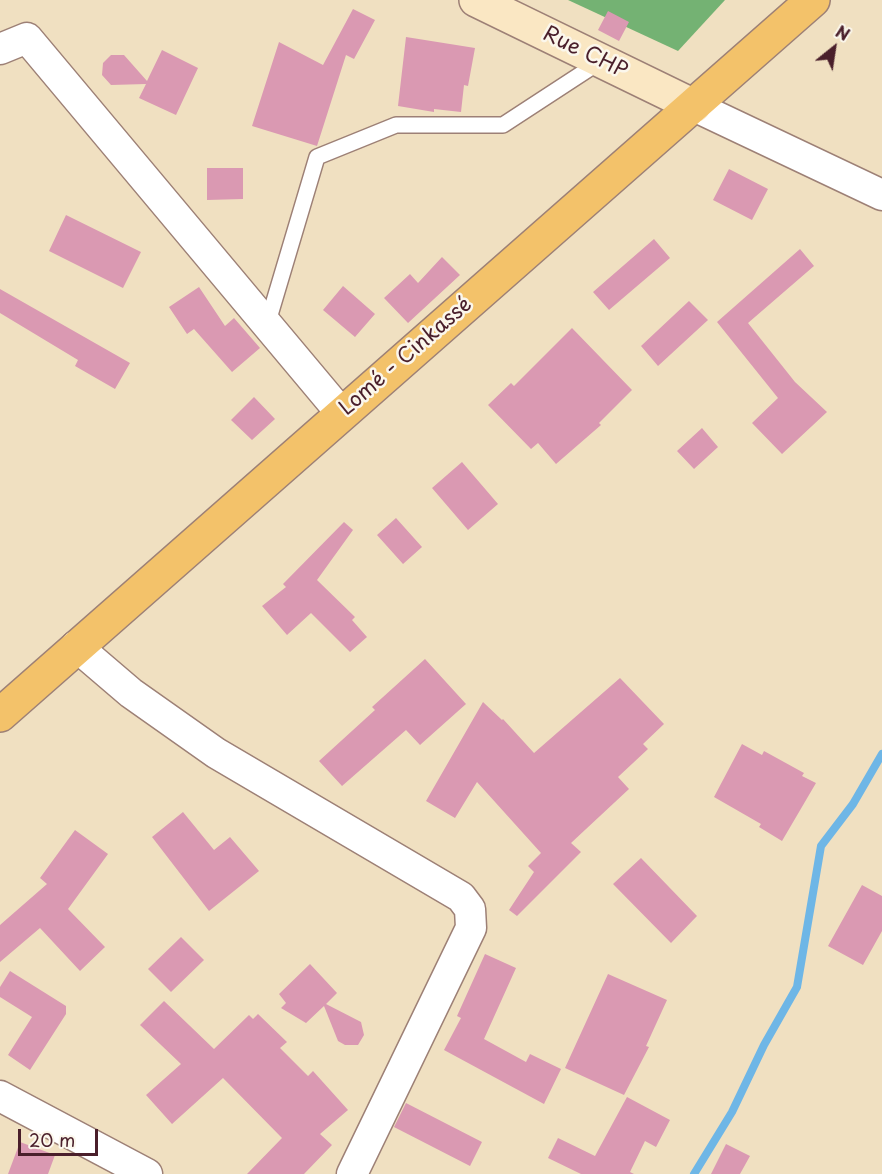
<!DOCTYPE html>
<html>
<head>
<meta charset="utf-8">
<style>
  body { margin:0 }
  #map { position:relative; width:882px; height:1174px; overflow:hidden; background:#f0e0c1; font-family:"Playpen Sans",sans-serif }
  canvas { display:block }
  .north { position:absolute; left:804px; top:18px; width:60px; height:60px; -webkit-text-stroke:4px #fbf7ec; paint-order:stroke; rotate:30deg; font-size:16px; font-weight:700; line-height:24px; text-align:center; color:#4a1f2b }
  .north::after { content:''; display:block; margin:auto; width:21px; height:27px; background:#4a1f2b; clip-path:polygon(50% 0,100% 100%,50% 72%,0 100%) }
  .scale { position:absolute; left:18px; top:1129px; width:80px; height:27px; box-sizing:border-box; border:3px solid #4a1f2b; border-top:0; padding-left:8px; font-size:18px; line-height:21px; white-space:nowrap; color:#4a1f2b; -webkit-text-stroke:4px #fbf7ec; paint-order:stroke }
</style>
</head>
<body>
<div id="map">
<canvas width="882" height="1174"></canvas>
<div class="north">N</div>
<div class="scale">20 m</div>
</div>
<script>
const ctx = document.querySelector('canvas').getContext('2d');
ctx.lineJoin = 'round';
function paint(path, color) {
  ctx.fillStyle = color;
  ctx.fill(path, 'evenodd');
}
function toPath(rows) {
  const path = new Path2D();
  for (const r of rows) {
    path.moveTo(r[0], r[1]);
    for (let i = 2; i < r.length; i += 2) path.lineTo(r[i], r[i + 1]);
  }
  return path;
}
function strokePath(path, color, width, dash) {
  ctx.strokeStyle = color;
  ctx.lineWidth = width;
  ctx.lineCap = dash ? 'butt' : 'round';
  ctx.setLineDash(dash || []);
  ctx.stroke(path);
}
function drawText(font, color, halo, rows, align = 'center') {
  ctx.font = font + ' "Playpen Sans",sans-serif';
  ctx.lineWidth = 5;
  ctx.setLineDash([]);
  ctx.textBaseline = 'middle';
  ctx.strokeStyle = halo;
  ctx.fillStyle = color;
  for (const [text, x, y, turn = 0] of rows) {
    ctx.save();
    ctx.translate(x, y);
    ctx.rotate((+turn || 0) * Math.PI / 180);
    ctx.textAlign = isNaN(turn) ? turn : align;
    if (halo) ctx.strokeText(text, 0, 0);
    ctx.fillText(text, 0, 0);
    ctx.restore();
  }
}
paint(toPath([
  [568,0,725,0,678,51]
]), '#74b273');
strokePath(toPath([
  [694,1174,732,1112,764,1045,797,987,821,846,853,804,882,754]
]), '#6eb6e6', 8);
paint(toPath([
  [353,9,375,20,354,59,346,55,317,146,252,126,279,42,323,65],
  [608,11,629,22,619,41,598,30],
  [406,37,475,48,468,86,464,85,461,112,434,109,434,112,398,106],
  [162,50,198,68,176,115,139,98,146,84,111,85,102,75,103,63,111,55,124,55,147,81],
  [207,168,243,168,243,199,207,200],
  [729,169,768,189,752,220,713,200],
  [66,215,141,252,123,288,49,251],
  [654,239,670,258,609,310,593,292],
  [800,249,814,266,748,323,795,382,827,412,782,454,752,423,778,398,717,322],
  [442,257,460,275,408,323,384,298,410,274,418,283],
  [343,286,375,314,355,337,323,310],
  [199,287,225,326,234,318,260,348,232,372,194,329,187,334,169,307],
  [0,289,130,363,115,389,75,366,78,360,0,313],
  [689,301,708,320,658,366,641,346],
  [572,328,632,390,599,423,601,425,556,464,538,443,531,449,488,405,511,383,514,386],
  [254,397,275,419,252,440,231,420],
  [702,428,718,447,694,469,677,451],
  [462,462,498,504,468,530,432,488],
  [396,518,422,547,403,564,377,535],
  [344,522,353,530,317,580,355,617,352,620,367,637,350,652,311,613,287,635,262,606,286,587,283,584],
  [425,659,466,704,420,745,406,730,342,786,319,761,375,710,372,707],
  [620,678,664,724,643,744,648,749,618,777,629,789,571,843,581,852,517,916,509,910,534,872,528,866,541,853,477,782,455,818,426,801,483,702,502,720,503,719,534,753],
  [742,744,762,755,764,751,804,773,802,776,816,783,782,841,759,827,761,824,714,797],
  [183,812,214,850,230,837,259,871,209,911,152,837],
  [75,830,108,854,68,909,105,947,80,971,40,928,0,962,0,925,47,884,40,878],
  [641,858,697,916,671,943,613,884],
  [862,885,882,896,882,931,863,965,828,946],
  [181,937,204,960,171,992,148,969],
  [485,954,516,968,484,1039,526,1062,530,1054,561,1069,544,1104,444,1050,461,1018,457,1016],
  [310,964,337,993,326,1004,361,1022,364,1035,358,1045,345,1045,338,1041,324,1006,306,1023,281,1008,286,1003,279,994],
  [10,971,66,1006,66,1014,30,1070,8,1055,32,1017,0,997,0,987],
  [608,974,667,1000,646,1046,649,1047,624,1095,565,1068],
  [164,1001,214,1049,249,1015,253,1019,258,1014,287,1042,280,1048,308,1076,313,1071,348,1110,320,1134,332,1145,304,1174,247,1174,282,1138,223,1078,172,1124,146,1095,181,1064,140,1025],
  [627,1097,670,1120,656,1147,645,1141,630,1172,634,1174,581,1174,548,1158,558,1138,595,1156],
  [406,1103,482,1142,470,1166,394,1127],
  [20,1142,55,1155,48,1174,8,1174],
  [726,1144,750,1156,740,1174,711,1174]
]), '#da99b2');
const lane = toPath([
  [267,325,317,157,396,125,503,125,601,61]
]);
const street = toPath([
  [0,49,27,38,342,414],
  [694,106,882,195],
  [76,646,131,693,216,753,461,897,470,909,471,928,352,1174],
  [0,1096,147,1174]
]);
const secondary = toPath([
  [476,0,694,106]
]);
const highway = toPath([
  [0,715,813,0]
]);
strokePath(lane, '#9d8076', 18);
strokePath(street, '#9d8076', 33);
strokePath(secondary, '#9d8076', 36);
strokePath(highway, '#9d8076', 36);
strokePath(lane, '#fff', 15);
strokePath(street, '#fff', 30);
strokePath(secondary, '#fae7c3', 33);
strokePath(highway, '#f3c26a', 33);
drawText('21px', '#4a1f2b', '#fbf7ec', [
  ["Rue CHP",585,53,26],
  ["Lomé - Cinkassé",406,357,-41]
]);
</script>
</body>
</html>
